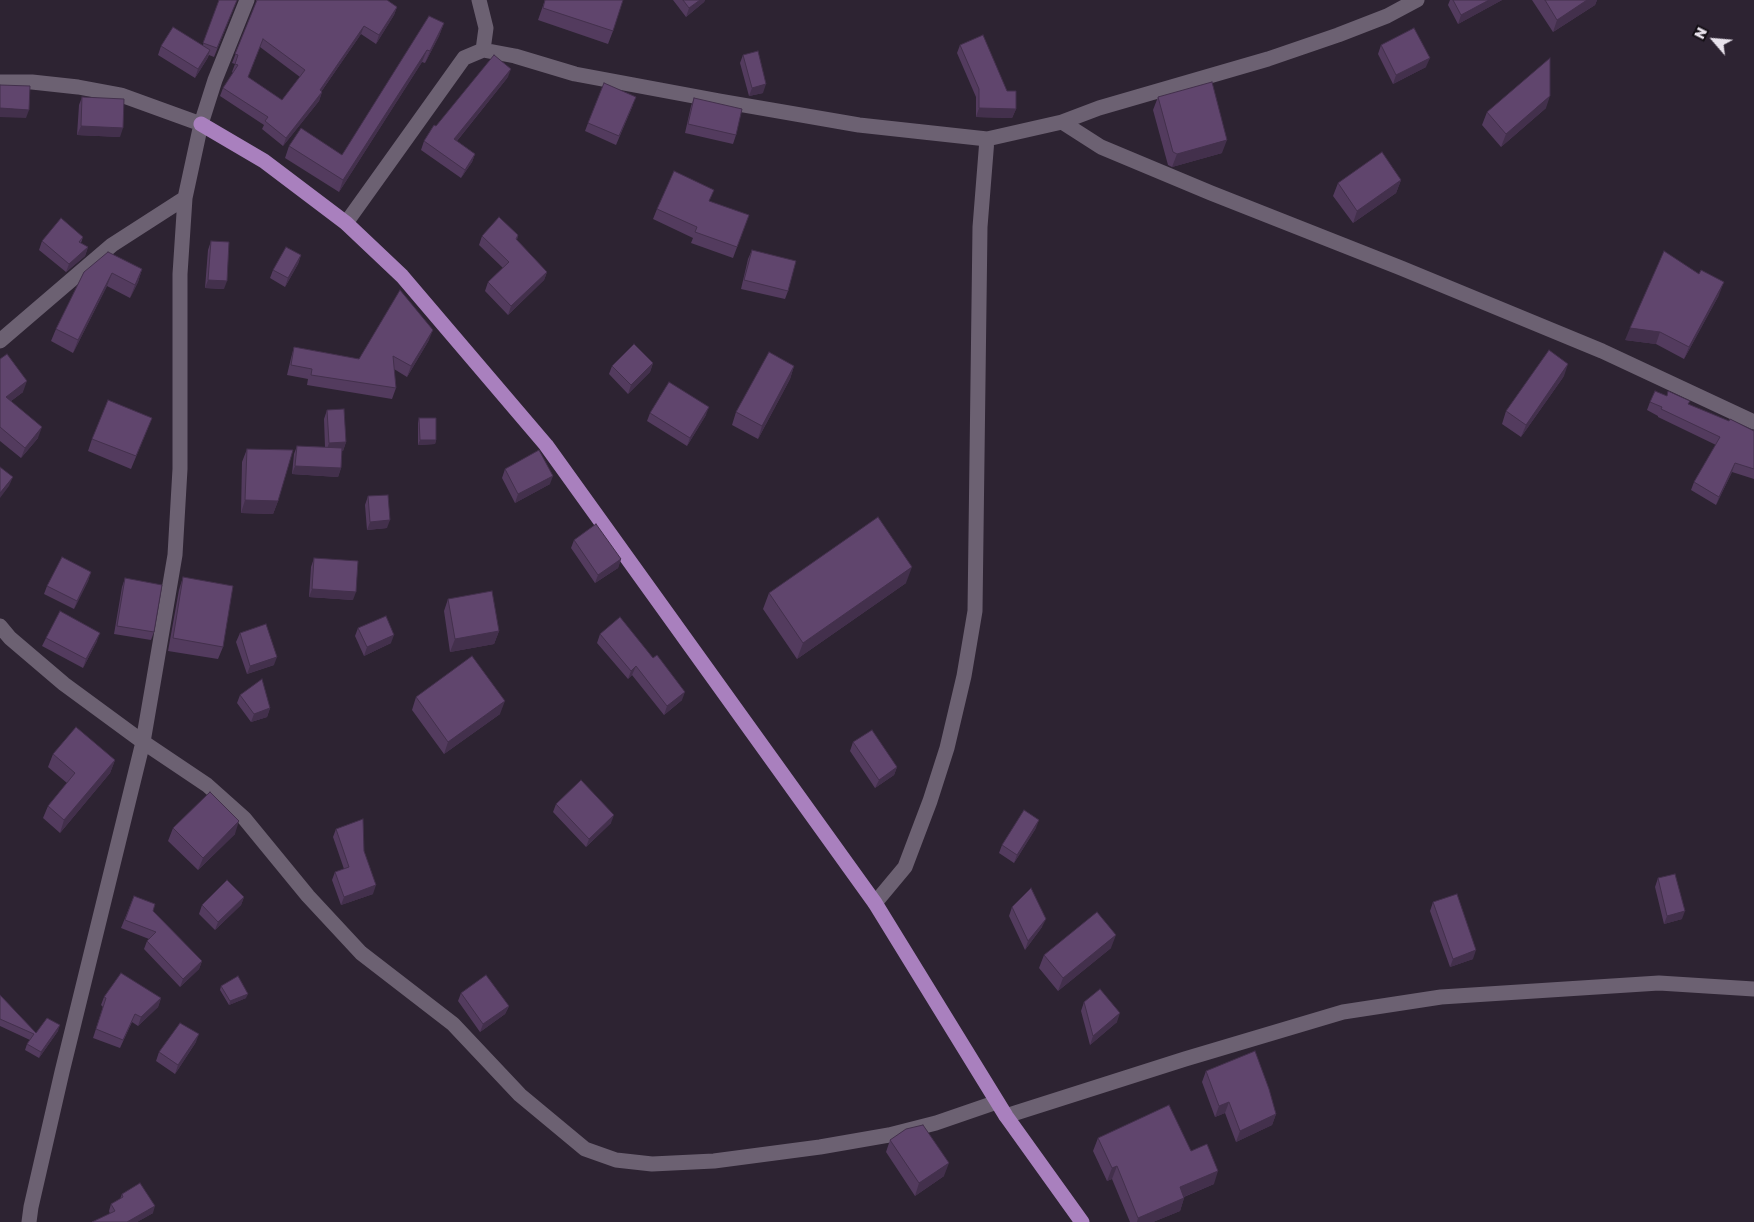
<!DOCTYPE html>
<html>
<head>
<meta charset="utf-8">
<style>
  body { margin:0 }
  #map { position:relative; width:1754px; height:1222px; overflow:hidden; background:#2d2332; font-family:"Golos Text",sans-serif }
  canvas { display:block }
  .north { position:absolute; left:1689px; top:15px; width:50px; height:50px; -webkit-text-stroke:4px #130e15; paint-order:stroke; rotate:297deg; font-size:14px; font-weight:700; line-height:20px; text-align:center; color:#e8e2ec }
  .north::after { content:''; display:block; margin:auto; width:18px; height:22px; background:#e8e2ec; clip-path:polygon(50% 0,100% 100%,50% 72%,0 100%) }
</style>
</head>
<body>
<div id="map">
<canvas width="1754" height="1222"></canvas>
<div class="north">N</div>
</div>
<script>
const ctx = document.querySelector('canvas').getContext('2d');
ctx.lineJoin = 'round';
function toPath(rows) {
  const path = new Path2D();
  for (const r of rows) {
    path.moveTo(r[0], r[1]);
    for (let i = 2; i < r.length; i += 2) path.lineTo(r[i], r[i + 1]);
  }
  return path;
}
function strokePath(path, color, width, dash) {
  ctx.strokeStyle = color;
  ctx.lineWidth = width;
  ctx.lineCap = dash ? 'butt' : 'round';
  ctx.setLineDash(dash || []);
  ctx.stroke(path);
}
function paint(path, color) {
  ctx.fillStyle = color;
  ctx.fill(path, 'evenodd');
}
strokePath(toPath([
  [479,0,486,28,483,50],
  [0,82,32,82,78,87,121,95,201,124],
  [1062,122,1099,108,1268,59,1338,35,1387,16,1417,0],
  [346,223,464,58,483,50,515,56,575,74,720,101,859,125,987,139,1062,122,1101,147,1211,193,1401,268,1602,351,1754,422],
  [0,341,112,245,185,198],
  [0,626,10,638,64,684,143,742,207,785,244,818,308,896,361,953,453,1024,520,1095,585,1149,616,1160,652,1164,714,1161,820,1147,889,1135,936,1123,997,1102],
  [875,903,905,867,930,801,947,748,964,676,975,611,980,227,987,139],
  [1006,1116,1185,1059,1343,1012,1441,997,1659,983,1754,989],
  [29,1222,31,1207,62,1072,143,742,153,684,175,555,180,469,180,274,185,198,201,124,215,80,247,0]
]), '#6c6172', 15);
strokePath(toPath([
  [201,124,264,161,346,223,402,276,546,445,875,903,1006,1116,1082,1222]
]), '#a980be', 15);
paint(toPath([
  [219,0,237,0,214,57,209,55,207,59,195,78,158,55,161,46,203,45],
  [256,0,387,0,397,7,394,15,376,44,361,34,321,92,322,92,319,101,283,146,262,129,264,125,220,96,223,88,233,73,232,72,235,64,232,63,256,3],
  [260,47,300,77,282,100,248,77],
  [545,0,613,31,608,44,538,20],
  [673,0,705,0,704,2,686,17],
  [1450,0,1502,0,1458,24,1448,5],
  [1532,0,1597,0,1595,5,1553,32],
  [444,23,439,36,425,63,422,62,339,192,285,158,289,146,342,155],
  [960,45,1016,109,1012,118,976,117,976,97,957,53],
  [1381,45,1426,67,1393,84,1378,54],
  [743,55,763,93,749,96,740,63],
  [508,77,457,141,475,154,472,162,461,178,421,150,424,141,436,126],
  [82,97,120,137,77,135,79,105],
  [1158,97,1222,153,1172,167,1168,165,1153,110],
  [694,98,736,135,733,144,685,133,691,106],
  [633,105,616,145,585,131,588,123],
  [1546,108,1501,147,1482,125,1487,112],
  [1401,180,1396,193,1353,223,1333,196,1338,183],
  [657,209,749,215,733,258,691,243,693,238,653,219],
  [518,235,517,240,547,272,544,280,508,315,485,291,488,282,503,268,479,245,482,236],
  [83,237,81,243,88,247,85,256,66,272,39,250,42,241],
  [211,241,224,289,205,288,208,250],
  [752,250,788,291,785,299,741,289,748,259],
  [301,255,298,264,285,287,270,278,273,270],
  [142,269,138,282,130,298,107,286,73,353,51,341,56,329,84,272],
  [1719,295,1684,359,1656,344,1625,340],
  [429,340,407,377,394,369,396,388,392,399,307,385,308,379,287,375,291,358,294,347,359,359],
  [0,359,23,392,11,401,38,438,21,458,0,441],
  [653,363,650,372,628,394,609,374,612,366],
  [794,366,790,379,758,439,732,425,736,412],
  [1564,376,1521,437,1502,424,1506,411],
  [1650,402,1689,405,1754,431,1754,479,1732,472,1716,505,1691,490,1694,482,1716,445,1658,417,1658,416,1647,410],
  [327,410,346,442,343,451,342,451,341,468,338,477,292,474,294,454,297,446,325,447,324,419],
  [650,413,706,415,687,446,647,421],
  [152,418,131,469,88,451,92,439],
  [419,418,436,440,435,444,418,445,418,423],
  [247,449,278,501,273,514,241,513,242,462],
  [505,469,550,484,515,503,502,478],
  [368,496,387,528,367,530,365,505],
  [574,540,621,559,618,568,595,583,571,548],
  [314,558,353,600,309,597,311,567],
  [91,572,88,581,74,609,44,594,47,586],
  [183,577,223,647,218,659,168,651,179,590],
  [125,578,154,632,151,640,114,634,122,587],
  [906,583,797,659,763,609,769,593],
  [448,599,499,631,494,644,450,652,444,611],
  [358,628,391,643,364,656,355,636],
  [240,633,274,665,247,674,236,642],
  [600,634,682,700,664,715,632,675,628,679,597,643],
  [46,638,97,641,83,668,42,646],
  [240,695,270,708,267,717,251,722,237,703],
  [416,697,500,714,444,754,412,710],
  [853,742,897,767,894,775,875,788,850,751],
  [53,754,115,760,110,773,60,833,43,818,48,806,67,783,48,767],
  [556,804,611,823,586,847,553,812],
  [173,828,235,834,198,870,168,841],
  [1036,828,1014,863,999,853,1002,845],
  [336,829,364,851,373,894,341,905,332,880,335,872,344,869,333,837],
  [1658,878,1682,919,1664,924,1655,887],
  [134,896,153,911,202,961,199,969,180,987,144,949,147,941,149,939,121,928],
  [244,897,241,905,215,930,199,914,202,905],
  [1433,902,1473,959,1450,967,1430,911],
  [1012,907,1042,927,1025,950,1009,916],
  [1111,948,1058,991,1039,968,1044,955],
  [221,986,246,998,229,1005,220,990],
  [461,993,509,1006,505,1014,480,1032,458,1001],
  [0,995,36,1033,58,1031,39,1058,25,1050,27,1044,30,1040,0,1026],
  [104,997,161,998,158,1007,138,1026,132,1022,120,1048,93,1038,103,1007,101,1005],
  [1084,1002,1117,1022,1090,1045,1081,1011],
  [196,1042,175,1074,156,1061,159,1052],
  [1206,1071,1276,1114,1272,1125,1236,1142,1225,1113,1215,1117,1202,1082],
  [1098,1138,1191,1151,1214,1184,1184,1197,1184,1198,1180,1211,1153,1222,1130,1222,1112,1179,1107,1181,1093,1151],
  [890,1140,944,1176,915,1196,886,1152],
  [122,1194,153,1213,137,1222,92,1222,110,1214,109,1211,111,1204,120,1199]
]), '#533b5e');
paint(toPath([
  [700,0,705,0,704,2,686,17,689,8],
  [1489,0,1502,0,1458,24,1461,15],
  [1587,0,1597,0,1595,5,1553,32,1557,20],
  [397,7,394,15,376,44,379,35],
  [444,23,439,36,425,63,430,51],
  [364,26,361,34,316,99,320,90],
  [210,50,207,59,195,78,198,69],
  [427,50,422,62,339,192,343,180],
  [1430,58,1426,67,1393,84,1396,75],
  [511,69,508,77,451,148,454,139],
  [766,84,763,93,749,96,752,88],
  [322,92,319,101,283,146,286,138],
  [1550,96,1546,108,1501,147,1506,134],
  [0,108,29,110,26,118,0,117],
  [979,108,1016,109,1012,118,976,117],
  [81,126,123,128,120,137,77,135],
  [1227,140,1222,153,1172,167,1177,154],
  [475,154,472,162,461,178,465,170],
  [1401,180,1396,193,1353,223,1357,211],
  [88,247,85,256,66,272,69,264],
  [301,255,298,264,285,287,288,278],
  [142,269,138,282,130,298,135,285],
  [547,272,544,280,508,315,511,306],
  [112,273,107,286,73,353,78,340],
  [208,280,227,281,224,289,205,288],
  [1724,282,1719,295,1684,359,1689,347],
  [1630,328,1660,332,1656,344,1625,340],
  [433,330,429,340,407,377,411,366],
  [653,363,650,372,628,394,631,385],
  [1568,364,1564,376,1521,437,1526,425],
  [794,366,790,379,758,439,762,426],
  [27,381,23,392,3,407,6,397],
  [709,407,706,415,687,446,690,438],
  [42,427,38,438,21,458,25,448],
  [420,440,436,440,435,444,418,445],
  [346,442,343,451,326,452,329,443],
  [1735,463,1732,472,1716,505,1719,497],
  [295,466,341,468,338,477,292,474],
  [553,476,550,484,515,503,518,494],
  [13,477,9,486,0,498,0,493],
  [245,500,278,501,273,514,241,513],
  [390,520,387,528,367,530,370,522],
  [621,559,618,568,595,583,598,575],
  [912,567,906,583,797,659,803,643],
  [91,572,88,581,74,609,77,601],
  [312,589,356,592,353,600,309,597],
  [499,631,494,644,450,652,455,639],
  [100,633,97,641,83,668,86,659],
  [394,635,391,643,364,656,367,647],
  [277,657,274,665,247,674,250,666],
  [636,666,632,675,628,679,631,671],
  [685,692,682,700,664,715,667,706],
  [505,701,500,714,444,754,448,742],
  [270,708,267,717,251,722,254,714],
  [115,760,110,773,60,833,64,820],
  [897,767,894,775,875,788,879,780],
  [614,815,611,823,586,847,589,839],
  [1039,820,1036,828,1014,863,1017,855],
  [239,821,235,834,198,870,203,858],
  [376,885,373,894,341,905,344,897],
  [244,897,241,905,215,930,218,922],
  [1685,911,1682,919,1664,924,1667,916],
  [1046,919,1042,927,1025,950,1028,941],
  [1116,935,1111,948,1058,991,1063,978],
  [1476,950,1473,959,1450,967,1453,959],
  [202,961,199,969,180,987,183,979],
  [248,994,246,998,229,1005,230,1001],
  [161,998,158,1007,138,1026,141,1017],
  [509,1006,505,1014,480,1032,483,1024],
  [1120,1013,1117,1022,1090,1045,1093,1036],
  [60,1025,58,1031,39,1058,41,1052],
  [199,1034,196,1042,175,1074,178,1065],
  [1229,1102,1225,1113,1215,1117,1219,1106],
  [1276,1114,1272,1125,1236,1142,1240,1131],
  [949,1163,944,1176,915,1196,919,1183],
  [1117,1166,1112,1179,1107,1181,1112,1168],
  [1218,1171,1214,1184,1176,1200,1180,1187],
  [1184,1198,1180,1211,1153,1222,1137,1222,1138,1218],
  [155,1206,153,1213,137,1222,127,1222]
]), '#43304c');
const building = toPath([
  [219,0,237,0,217,48,203,43,219,0],
  [257,0,387,0,397,7,379,35,364,26,320,90,322,92,286,138,265,121,268,117,223,88,238,65,235,64,238,55,235,54,257,0],
  [263,39,305,70,282,100,248,77,263,39],
  [545,0,623,0,613,31,543,8,545,0],
  [683,0,700,0,689,8,683,0],
  [1453,0,1489,0,1461,15,1453,0],
  [1545,0,1587,0,1557,20,1545,0],
  [429,16,444,23,430,51,427,50,343,180,289,146,301,128,342,155,429,16],
  [173,27,210,50,198,69,161,46,173,27],
  [1414,28,1430,58,1396,75,1381,45,1414,28],
  [983,35,1007,91,1016,91,1016,109,979,108,979,89,960,45,983,35],
  [758,51,766,84,752,88,743,55,758,51],
  [494,55,511,69,454,139,475,154,465,170,424,141,434,125,436,126,494,55],
  [1550,58,1550,96,1506,134,1487,112,1550,58],
  [1212,82,1227,140,1177,154,1173,152,1158,97,1212,82],
  [604,83,636,97,619,136,588,123,604,83],
  [0,85,30,86,29,110,0,108,0,85],
  [82,97,124,99,123,128,81,126,82,97],
  [694,98,742,109,736,135,688,124,694,98],
  [1382,152,1401,180,1357,211,1338,183,1382,152],
  [674,171,714,190,709,201,749,215,737,247,695,232,697,227,657,209,674,171],
  [499,217,518,235,516,239,547,272,511,306,488,282,509,262,482,236,499,217],
  [61,218,83,237,79,242,88,247,69,264,42,241,61,218],
  [211,241,229,242,227,281,208,280,211,241],
  [286,247,301,255,288,278,273,270,286,247],
  [752,250,796,261,788,291,744,280,752,250],
  [1664,251,1699,274,1701,270,1724,282,1689,347,1660,332,1630,328,1664,251],
  [108,252,142,269,135,285,112,273,78,340,56,329,84,272,108,252],
  [400,290,433,330,411,366,393,356,396,388,311,375,312,369,291,365,294,347,359,359,400,290],
  [634,344,653,363,631,385,612,366,634,344],
  [1549,350,1568,364,1526,425,1506,411,1549,350],
  [769,352,794,366,762,426,736,412,769,352],
  [7,354,27,381,6,397,42,427,25,448,0,427,0,359,7,354],
  [669,382,709,407,690,438,650,413,669,382],
  [1655,391,1667,396,1668,391,1690,401,1688,404,1729,421,1730,419,1754,431,1754,469,1735,463,1719,497,1694,482,1720,437,1661,409,1662,407,1650,402,1655,391],
  [108,400,152,418,136,456,92,439,108,400],
  [344,409,346,442,329,443,327,410,344,409],
  [419,418,436,418,436,440,420,440,419,418],
  [297,446,342,448,341,468,295,466,297,446],
  [247,449,293,450,278,501,245,500,247,449],
  [539,450,553,476,518,494,505,469,539,450],
  [0,467,13,477,0,493,0,467],
  [388,495,390,520,370,522,368,496,388,495],
  [878,517,912,567,803,643,769,593,878,517],
  [596,524,621,559,598,575,574,540,596,524],
  [62,557,91,572,77,601,47,586,62,557],
  [314,558,358,561,356,592,312,589,314,558],
  [183,577,233,586,223,647,173,638,183,577],
  [125,578,162,585,154,632,117,626,125,578],
  [492,591,499,631,455,639,448,599,492,591],
  [60,611,100,633,86,659,46,638,60,611],
  [386,616,394,635,367,647,358,628,386,616],
  [620,617,653,658,657,655,685,692,667,706,636,666,631,671,600,634,620,617],
  [266,624,277,657,250,666,240,633,266,624],
  [472,656,505,701,448,742,416,697,472,656],
  [262,679,270,708,254,714,240,695,262,679],
  [76,727,115,760,64,820,48,806,75,773,53,754,76,727],
  [872,730,897,767,879,780,853,742,872,730],
  [581,780,614,815,589,839,556,804,581,780],
  [210,792,239,821,203,858,173,828,210,792],
  [1024,810,1039,820,1017,855,1002,845,1024,810],
  [363,819,364,851,376,885,344,897,335,872,349,867,336,829,363,819],
  [1675,874,1685,911,1667,916,1658,878,1675,874],
  [227,880,244,897,218,922,202,905,227,880],
  [1031,888,1046,919,1028,941,1012,907,1031,888],
  [1457,894,1476,950,1453,959,1433,902,1457,894],
  [134,896,155,904,153,911,202,961,183,979,147,941,156,932,125,920,134,896],
  [1097,912,1116,935,1063,978,1044,955,1097,912],
  [121,973,161,998,141,1017,135,1014,123,1040,96,1029,106,998,104,997,121,973],
  [486,975,509,1006,483,1024,461,993,486,975],
  [238,976,248,994,230,1001,221,986,238,976],
  [1100,989,1120,1013,1093,1036,1084,1002,1100,989],
  [0,995,36,1033,47,1018,60,1025,41,1052,27,1044,34,1034,0,1019,0,995],
  [180,1023,199,1034,178,1065,159,1052,180,1023],
  [1255,1051,1269,1089,1276,1114,1240,1131,1229,1102,1219,1106,1206,1071,1255,1051],
  [1169,1105,1191,1151,1207,1144,1218,1171,1180,1187,1184,1198,1138,1218,1117,1166,1112,1168,1098,1138,1169,1105],
  [923,1125,949,1163,919,1183,890,1140,906,1129,923,1125],
  [140,1183,155,1206,127,1222,92,1222,115,1211,111,1204,123,1197,122,1194,140,1183]
]);
paint(building, '#60456d');
strokePath(building, '#43304c', 1);
</script>
</body>
</html>
